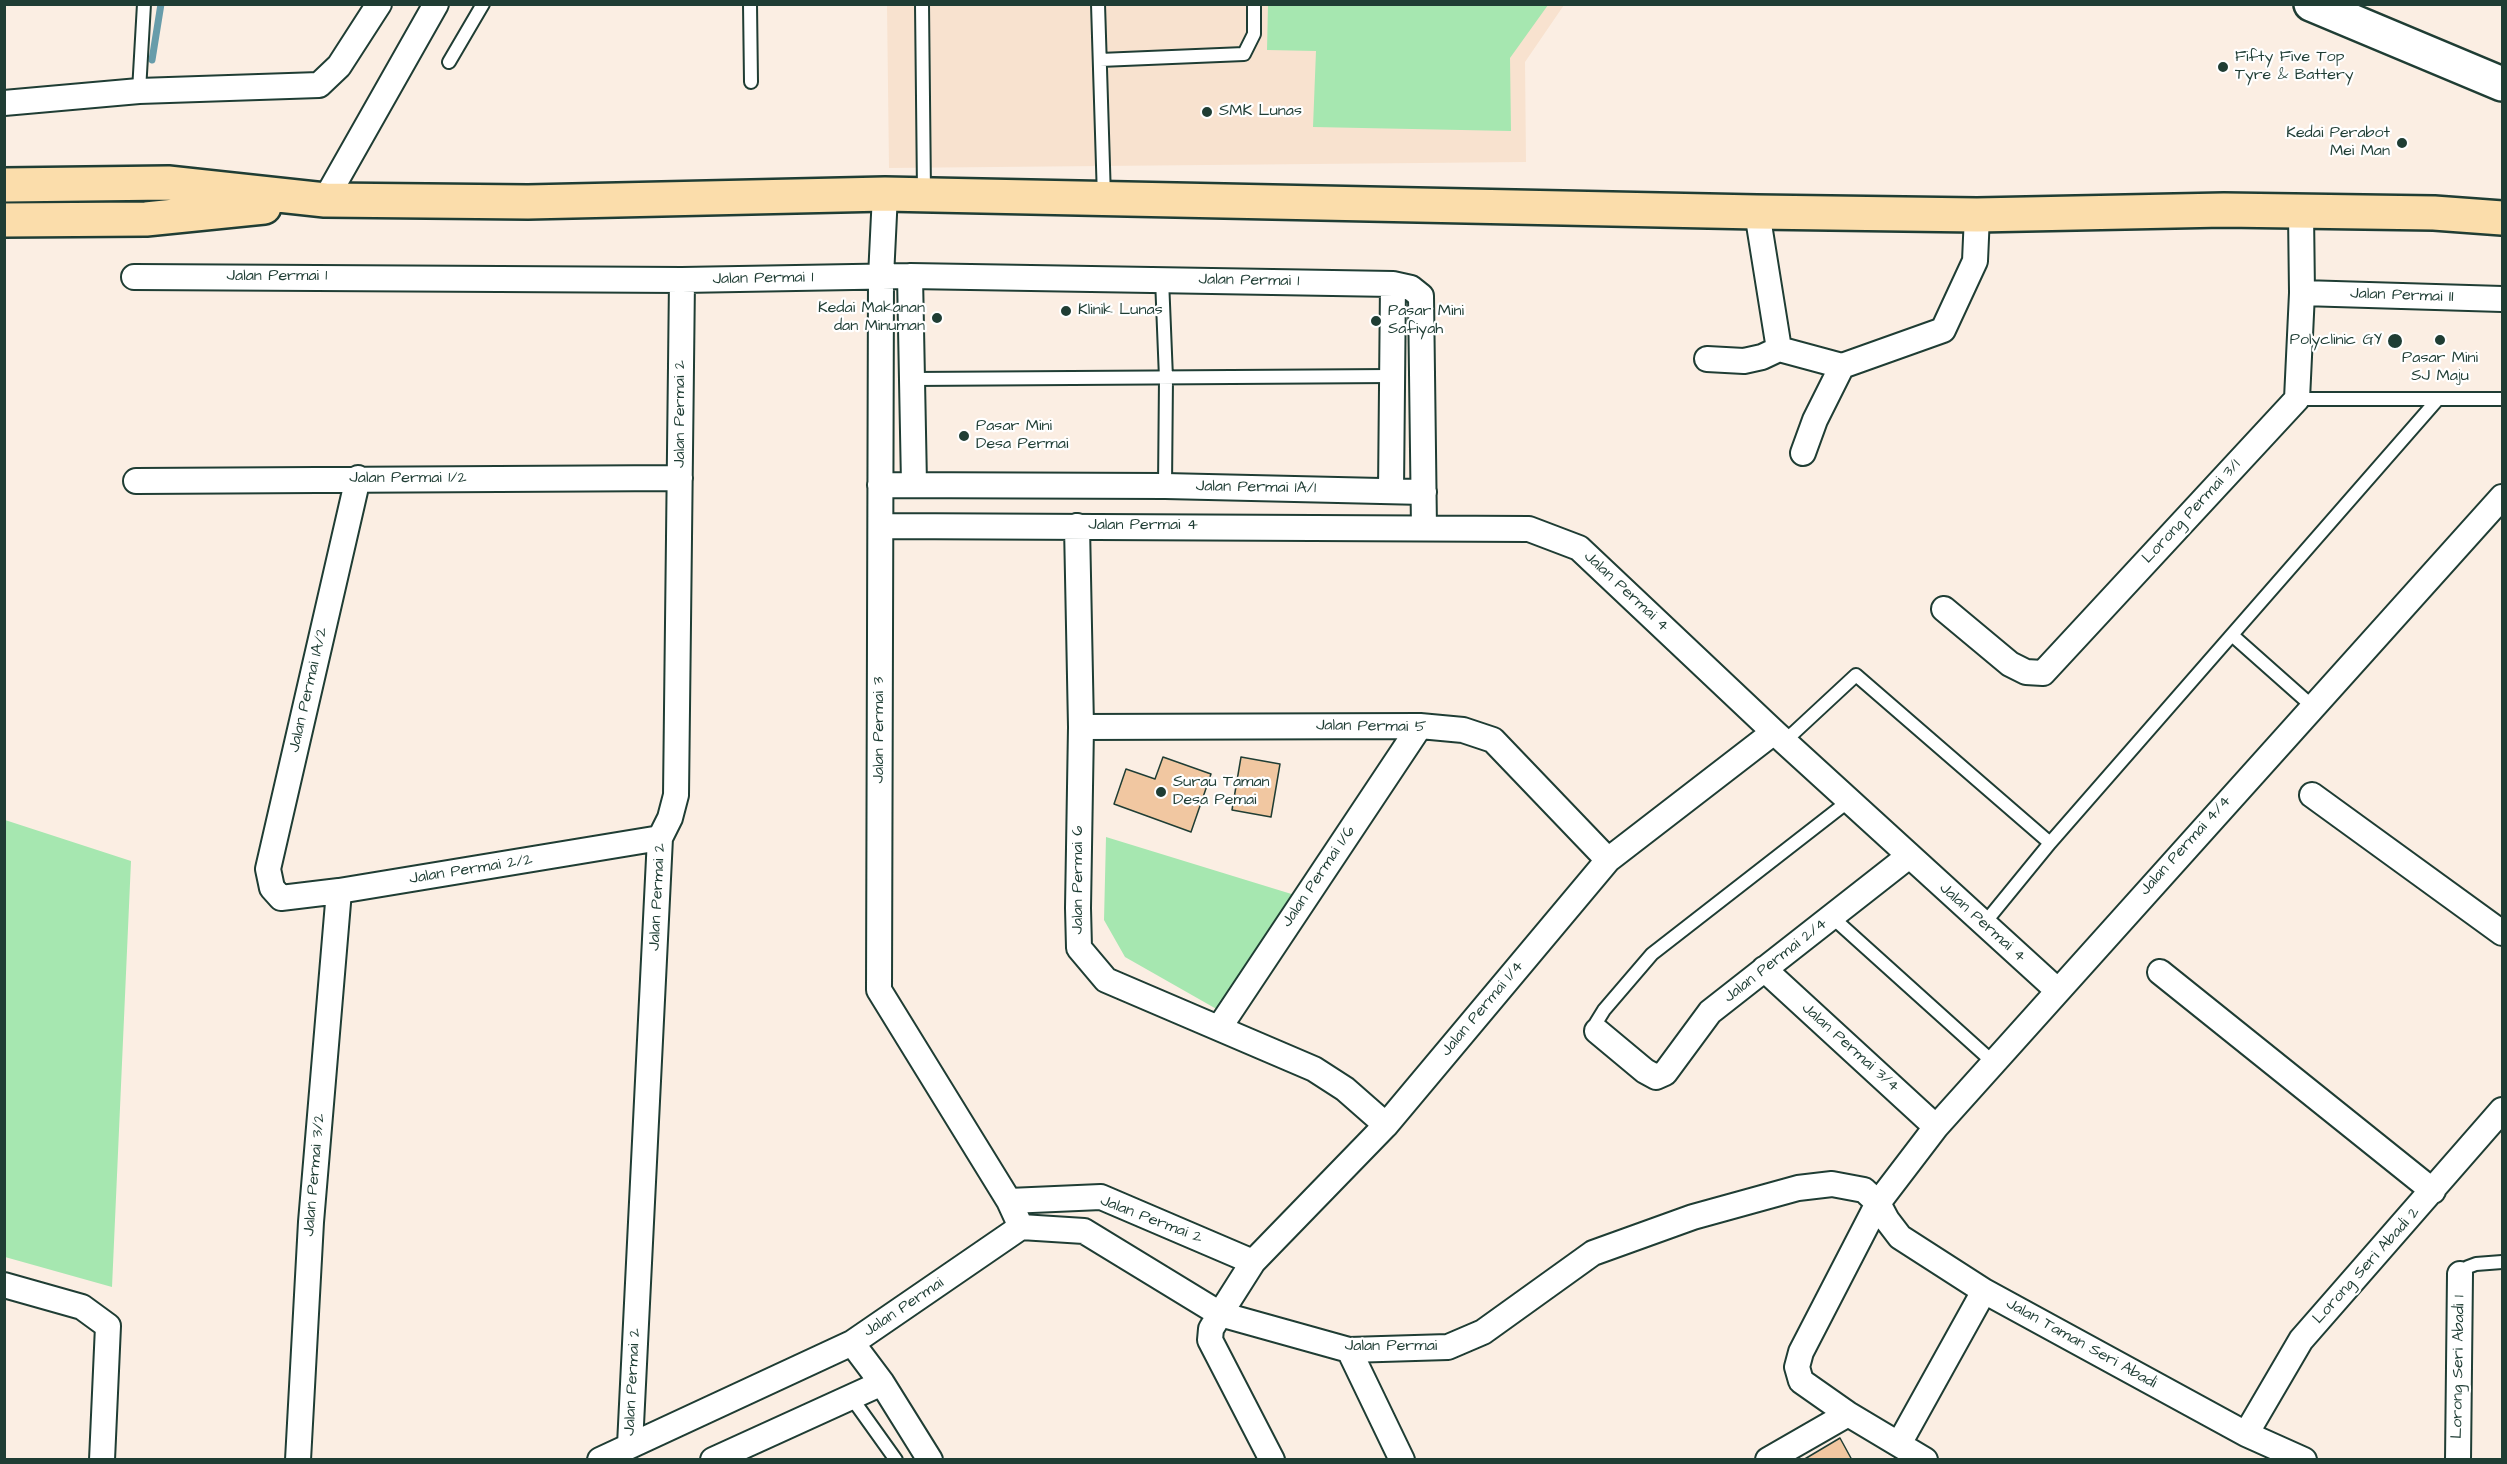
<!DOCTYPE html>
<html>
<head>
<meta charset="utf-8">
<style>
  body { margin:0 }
  #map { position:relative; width:2507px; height:1464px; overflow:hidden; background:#fbeee3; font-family:"Architects Daughter",sans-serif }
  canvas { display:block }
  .frame { position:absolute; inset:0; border:6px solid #1f3d34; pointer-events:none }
</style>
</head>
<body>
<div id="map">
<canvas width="2507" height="1464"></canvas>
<div class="frame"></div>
</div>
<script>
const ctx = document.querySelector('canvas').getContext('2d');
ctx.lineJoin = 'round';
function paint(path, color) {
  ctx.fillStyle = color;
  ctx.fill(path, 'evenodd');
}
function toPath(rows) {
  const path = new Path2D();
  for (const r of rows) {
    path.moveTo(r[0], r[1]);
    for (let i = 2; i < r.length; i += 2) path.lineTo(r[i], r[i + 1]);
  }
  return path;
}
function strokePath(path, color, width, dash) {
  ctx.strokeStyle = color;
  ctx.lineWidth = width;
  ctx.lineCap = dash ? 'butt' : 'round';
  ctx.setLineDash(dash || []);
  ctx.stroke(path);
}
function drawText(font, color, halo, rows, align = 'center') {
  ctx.font = font + ' "Architects Daughter",sans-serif';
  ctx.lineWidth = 4.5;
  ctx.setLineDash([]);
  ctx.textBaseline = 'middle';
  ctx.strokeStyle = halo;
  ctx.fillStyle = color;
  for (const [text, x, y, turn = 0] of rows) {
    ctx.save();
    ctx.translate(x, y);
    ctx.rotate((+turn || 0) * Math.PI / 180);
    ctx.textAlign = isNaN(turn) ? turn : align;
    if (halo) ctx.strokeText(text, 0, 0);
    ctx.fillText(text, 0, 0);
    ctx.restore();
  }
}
paint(toPath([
  [887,5,1564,5,1525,62,1526,162,889,168]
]), '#f8e2cf');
paint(toPath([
  [1268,5,1268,4,1548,5,1510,58,1511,131,1313,127,1316,51,1267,50],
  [5,820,131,861,112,1287,5,1257],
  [1106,837,1298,896,1220,1011,1125,957,1104,920]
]), '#a6e7b0');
strokePath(toPath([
  [152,60,161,4]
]), '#679caa', 7);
const building = toPath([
  [1163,757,1211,774,1191,832,1114,804,1126,769,1155,779,1163,757],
  [1241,757,1280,764,1271,817,1232,810,1241,757],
  [1840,1438,1852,1460,1803,1460,1840,1438]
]);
paint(building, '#f1c7a1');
strokePath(building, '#1f3d34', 1.5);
const service = toPath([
  [750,4,751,82],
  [922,4,924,192],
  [1098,4,1104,198],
  [1100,60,1244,54,1254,34,1254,4],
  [449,62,483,4],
  [139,91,144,4],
  [1162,279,1166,378,1165,486],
  [912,379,1392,376],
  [2297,399,2502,399],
  [2232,635,2312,706],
  [1786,740,1856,675,2050,843],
  [1832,917,1994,1063],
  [1983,925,2050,843,2438,399],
  [1597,1031,1596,1023,1604,1010,1652,954,1850,800],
  [2460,1274,2468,1267,2476,1264,2502,1262],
  [851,1397,896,1460]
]);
const minor = toPath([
  [4,103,139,91,319,85,339,66,379,4],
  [885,194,881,277,879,990,1009,1201,1021,1227],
  [325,200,436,4],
  [1757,212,1779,349],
  [910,276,914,484],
  [134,277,682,280,910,276,1393,284,1411,288,1421,296,1424,528],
  [2302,293,2502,299],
  [1707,359,1744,361,1762,357,1779,349,1842,366],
  [1803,453,1815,420,1842,366,1943,330,1975,261,1977,215],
  [358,478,268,869,272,888,281,898,339,891,660,838],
  [136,481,680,478],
  [880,485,1165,486,1424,492],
  [1391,491,1393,284],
  [881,526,1529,529,1579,548,1774,732,2057,990],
  [1077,526,1081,727,1078,908,1079,948,1106,980,1314,1069,1345,1089,1386,1125],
  [1944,609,2010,664,2026,672,2043,673,2297,399,2302,293,2301,213],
  [1081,727,1420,726,1463,730,1493,740,1608,860],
  [2312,795,2502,933],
  [1764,969,1936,1127],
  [2160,972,2433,1191],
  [1219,1028,1420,726],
  [1597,1031,1645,1071,1656,1077,1665,1073,1710,1012,1909,856],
  [1009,1201,1101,1197,1253,1262],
  [4,1285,82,1307,108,1326,102,1460],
  [852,1343,882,1383,930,1460],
  [1349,1350,1402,1460],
  [2246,1434,2301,1340,2502,1110],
  [1899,1444,1984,1291],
  [630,1445,660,838,670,818,676,795,682,280],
  [298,1460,311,1222,339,891],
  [600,1460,852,1343,1021,1227,1084,1231,1220,1314,1349,1350,1448,1347,1483,1332,1593,1253,1693,1217,1798,1188,1832,1184,1864,1190,1878,1203,1887,1220,1900,1237,1984,1291,2246,1434,2304,1460],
  [713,1460,882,1383],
  [1272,1460,1210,1340,1211,1329,1220,1314,1253,1262,1386,1125,1608,860,1774,732],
  [1768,1460,1848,1414],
  [1925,1460,1848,1414,1801,1381,1797,1367,1801,1352,1878,1203,1936,1127,2502,497],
  [2458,1460,2460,1274]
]);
const secondary = toPath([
  [2311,4,2502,84]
]);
const primary = toPath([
  [4,185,168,183,325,200,528,202,885,194,1757,212,1977,215,2224,210,2434,213,2502,218],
  [4,220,146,219,264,207]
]);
strokePath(service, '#1f3d34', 16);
strokePath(minor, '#1f3d34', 28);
strokePath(secondary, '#1f3d34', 38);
strokePath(primary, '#1f3d34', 38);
strokePath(service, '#fff', 12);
strokePath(minor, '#fff', 24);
strokePath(secondary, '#fff', 33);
strokePath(primary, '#fbddab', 33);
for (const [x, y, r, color] of [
  [2223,67,6,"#1f3d34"],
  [1207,112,6,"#1f3d34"],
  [2402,143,6,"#1f3d34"],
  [1066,311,6,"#1f3d34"],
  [937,318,6,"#1f3d34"],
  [1376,321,6,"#1f3d34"],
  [2440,340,6,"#1f3d34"],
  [2395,341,8,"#1f3d34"],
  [964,436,6,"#1f3d34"],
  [1161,792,6,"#1f3d34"]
]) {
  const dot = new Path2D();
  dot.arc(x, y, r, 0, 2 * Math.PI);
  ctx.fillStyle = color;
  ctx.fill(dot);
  strokePath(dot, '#fff', 2);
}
drawText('16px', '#1f3d34', '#fff', [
  ["Fifty Five Top",2235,58],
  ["Tyre & Battery",2235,76],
  ["SMK Lunas",1219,112],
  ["Kedai Perabot",2390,134,"right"],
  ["Mei Man",2390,152,"right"],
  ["Kedai Makanan",925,309,"right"],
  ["dan Minuman",925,327,"right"],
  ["Klinik Lunas",1078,311],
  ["Pasar Mini",1388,312],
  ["Safiyah",1388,330],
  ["Polyclinic GY",2382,341,"right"],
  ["Pasar Mini",2440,359,"center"],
  ["SJ Maju",2440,377,"center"],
  ["Pasar Mini",976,427],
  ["Desa Permai",976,445],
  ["Surau Taman",1173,783],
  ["Desa Pemai",1173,801]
], 'left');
drawText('16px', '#1f3d34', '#fff', [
  ["Jalan Permai 1",277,277],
  ["Jalan Permai 1",763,279,-1],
  ["Jalan Permai 1",1249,281,1],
  ["Jalan Permai II",2402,296,2],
  ["Jalan Permai 2",681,414,-90],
  ["Jalan Permai 1/2",408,479],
  ["Jalan Permai 1A/1",1256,488,1],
  ["Lorong Permai 3/1",2192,512,-47],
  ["Jalan Permai 4",1143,526],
  ["Jalan Permai 4",1626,592,43],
  ["Jalan Permai 1A/2",309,690,-77],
  ["Jalan Permai 5",1371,727,1],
  ["Jalan Permai 3",880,730,-90],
  ["Jalan Permai 4/4",2186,846,-48],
  ["Jalan Permai 2/2",471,870,-9],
  ["Jalan Permai 1/6",1319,877,-56],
  ["Jalan Permai 6",1079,880,-90],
  ["Jalan Permai 2",658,897,-87],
  ["Jalan Permai 4",1982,923,42],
  ["Jalan Permai 2/4",1776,961,-38],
  ["Jalan Permai 1/4",1483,1009,-50],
  ["Jalan Permai 3/4",1850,1048,42],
  ["Jalan Permai 3/2",315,1175,-85],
  ["Jalan Permai 2",1151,1220,21],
  ["Lorong Seri Abadi 2",2367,1266,-48],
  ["Jalan Permai",904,1308,-34],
  ["Jalan Taman Seri Abadi",2081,1344,29],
  ["Jalan Permai",1391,1347],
  ["Lorong Seri Abadi 1",2459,1367,-89],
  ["Jalan Permai 2",633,1382,-87]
]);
</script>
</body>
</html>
